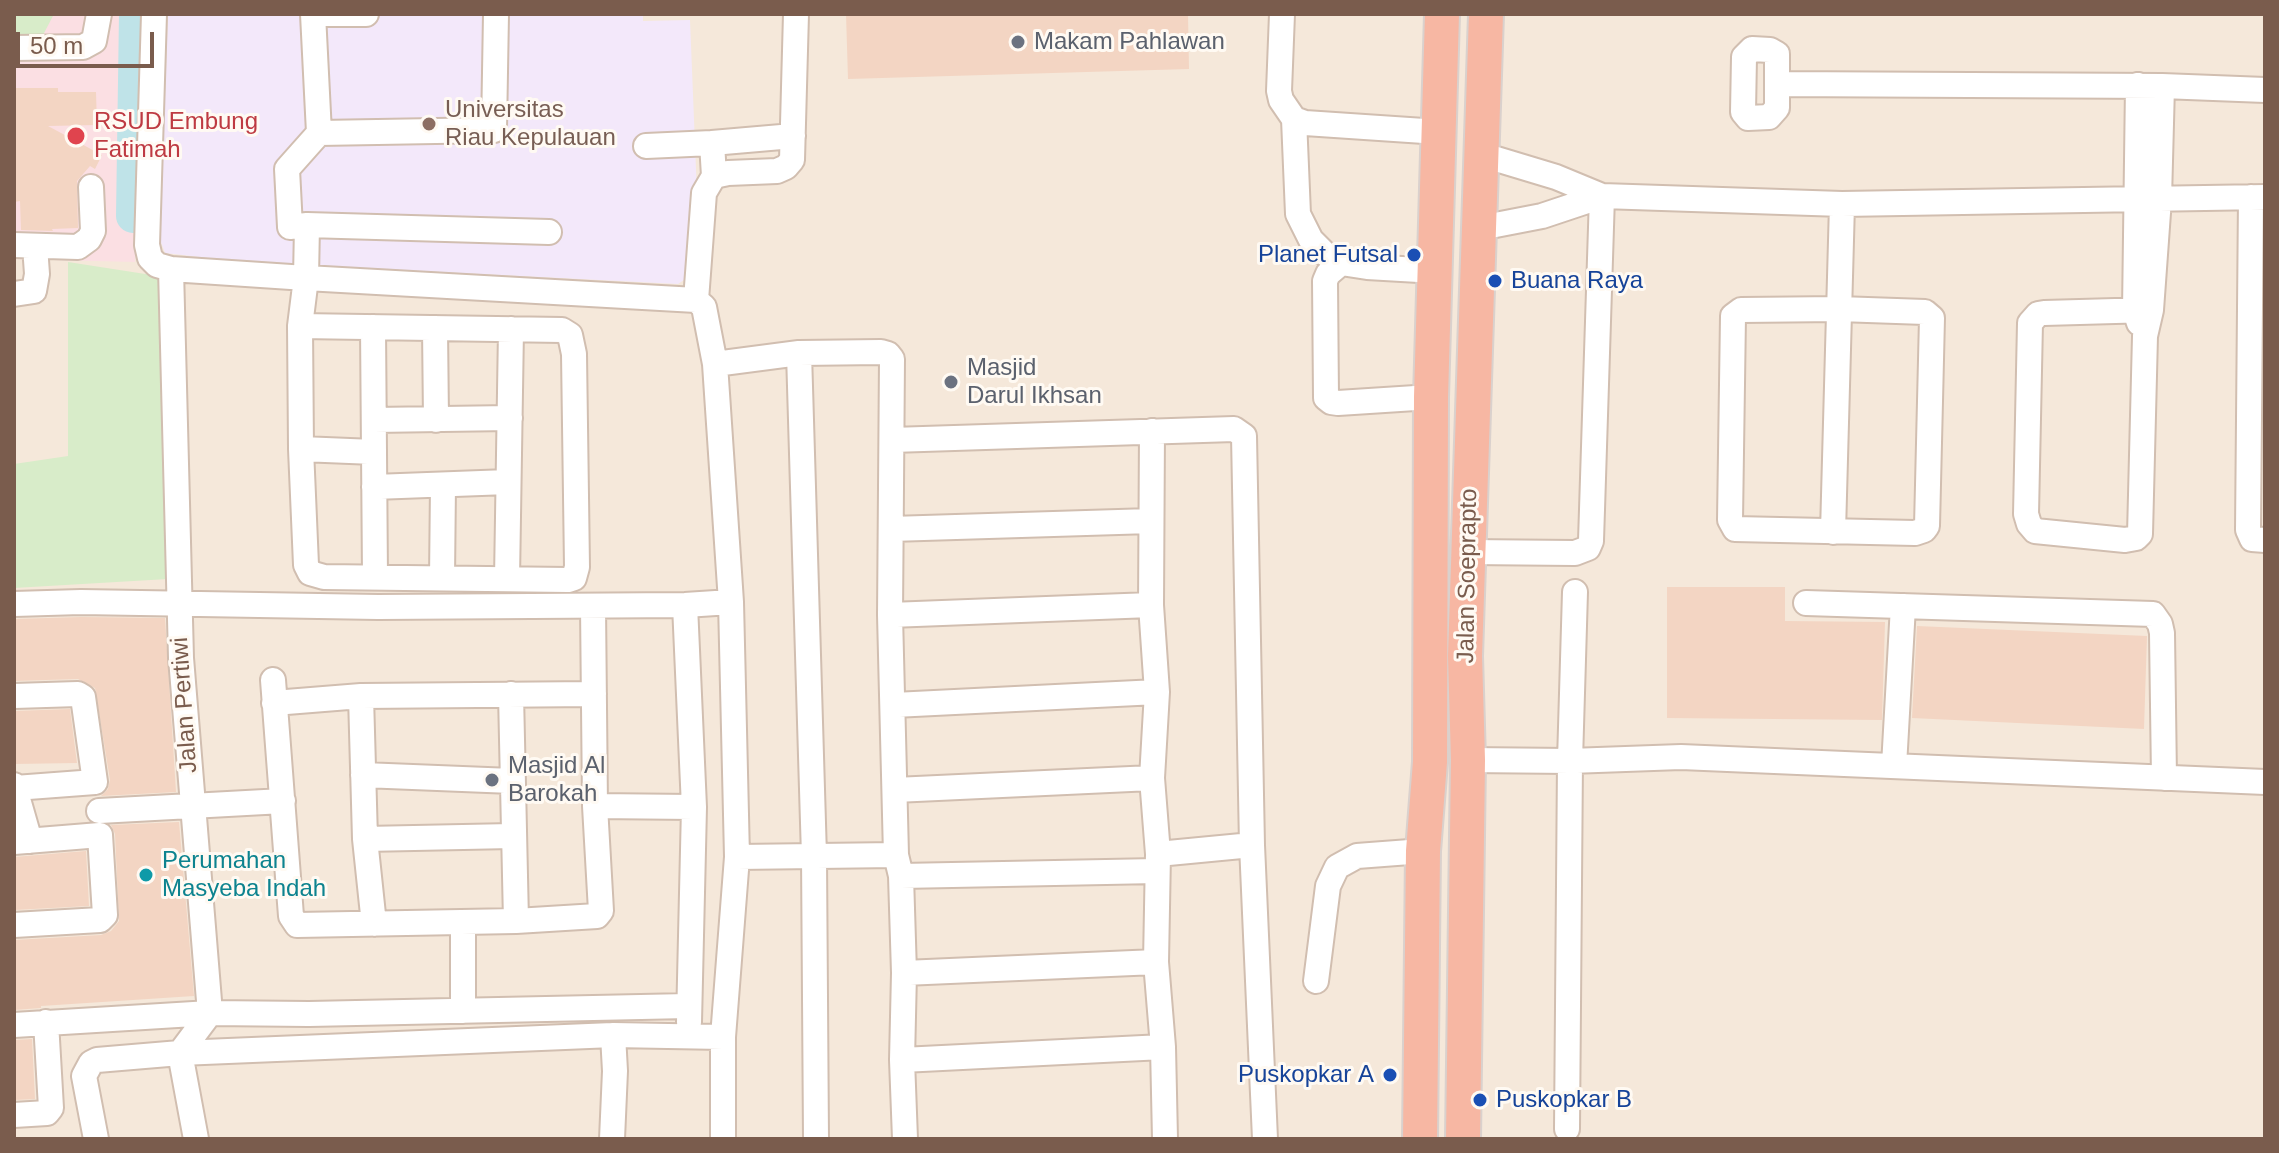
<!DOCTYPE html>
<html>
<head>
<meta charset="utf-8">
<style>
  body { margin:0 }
  #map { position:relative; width:2279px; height:1153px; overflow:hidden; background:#fdf6ec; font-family:Helvetica,sans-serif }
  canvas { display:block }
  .frame { position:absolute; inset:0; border:16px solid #7a5c4d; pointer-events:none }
  .scale { position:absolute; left:16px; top:32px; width:138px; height:36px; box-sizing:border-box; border:4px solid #7a5c4d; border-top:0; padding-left:10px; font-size:24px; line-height:28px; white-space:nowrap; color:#7a5c4d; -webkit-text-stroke:6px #fffaf3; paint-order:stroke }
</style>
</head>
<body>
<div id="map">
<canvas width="2279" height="1153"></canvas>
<div class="frame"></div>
<div class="scale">50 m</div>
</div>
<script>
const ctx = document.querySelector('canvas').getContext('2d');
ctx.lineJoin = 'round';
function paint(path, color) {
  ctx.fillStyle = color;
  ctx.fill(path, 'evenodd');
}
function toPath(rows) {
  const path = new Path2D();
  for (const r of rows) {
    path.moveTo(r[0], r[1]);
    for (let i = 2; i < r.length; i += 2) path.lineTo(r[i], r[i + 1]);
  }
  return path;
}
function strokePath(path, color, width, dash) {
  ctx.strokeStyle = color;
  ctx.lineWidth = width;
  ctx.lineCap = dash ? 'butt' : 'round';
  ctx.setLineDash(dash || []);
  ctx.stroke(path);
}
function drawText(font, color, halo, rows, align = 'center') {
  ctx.font = font + ' Helvetica,sans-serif';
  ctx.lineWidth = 6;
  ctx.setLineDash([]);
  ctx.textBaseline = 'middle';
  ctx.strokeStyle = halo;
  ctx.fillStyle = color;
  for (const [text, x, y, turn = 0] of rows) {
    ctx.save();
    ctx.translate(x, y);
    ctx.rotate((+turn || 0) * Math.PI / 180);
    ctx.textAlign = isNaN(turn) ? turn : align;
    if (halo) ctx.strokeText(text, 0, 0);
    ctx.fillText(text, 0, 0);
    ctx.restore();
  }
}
paint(toPath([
  [14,14,2265,14,2265,1139,14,1139]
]), '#f5e8da');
paint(toPath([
  [168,14,643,14,643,21,690,20,700,269,678,284,243,262,165,253,160,240]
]), '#f3e8fa');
paint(toPath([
  [14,14,140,14,135,262,14,259]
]), '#fbdfe3');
paint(toPath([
  [14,14,54,14,43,35,14,35],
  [68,262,171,278,185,578,14,588,14,464,68,456]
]), '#d8ecc9');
strokePath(toPath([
  [133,216,136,14]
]), '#bfe3e8', 34);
paint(toPath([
  [846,14,1188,14,1189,69,848,79],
  [14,88,58,88,58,92,96,92,97,125,48,126,102,155,95,169,90,166,77,181,78,228,52,229,53,231,21,230,20,201,14,202],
  [1667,587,1785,587,1785,621,1885,622,1882,720,1667,718],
  [81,617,165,618,176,792,101,796,108,789,110,780,95,688,78,679,14,681,14,619],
  [1917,626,2147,636,2144,729,1912,718],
  [70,709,77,763,14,764,14,711],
  [179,822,194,996,41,1006,41,1008,14,1010,14,940,101,935,111,931,119,921,115,834,111,825],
  [86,851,89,906,14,910,14,857],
  [32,1039,35,1099,14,1100,14,1040]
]), '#f3d5c3');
const minor = toPath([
  [154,14,147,245,150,258,157,265,171,269,306,278,696,300,704,307,715,364,731,602,737,857,723,1037,723,1139],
  [313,14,319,133],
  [313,14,366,14],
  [1282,14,1279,91,1281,100,1294,119,1305,123,1439,132],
  [14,48,83,47,94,41,99,14],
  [1752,49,1770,50,1777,54,1777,108,1769,117,1748,118,1743,112,1744,57,1752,49],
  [1778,84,2162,86,2265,90],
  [2138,85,2135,311,2139,323],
  [1294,119,1298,214,1311,240,1324,253,1341,263,1367,267,1436,271],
  [646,146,712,143],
  [1483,155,1556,177,1602,196],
  [714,176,712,143,793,136],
  [2251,197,2248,530,2252,539,2265,540],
  [307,225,290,227,287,169,319,133,494,130,496,14],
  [1480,228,1542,216,1602,196,1842,204,2265,197],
  [14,245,78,247,89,239,93,231,91,187],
  [1341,263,1328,274,1325,281,1326,398,1331,402,1338,403,1431,397],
  [171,269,181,658,210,1013,180,1053,196,1139],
  [14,294,34,291,37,274,35,246],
  [696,300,704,193,714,176,728,173,777,171,786,167,792,160,796,14],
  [1839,309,1925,312,1932,318,1927,526,1924,530,1915,533,1735,529,1730,520,1733,316,1741,310,1839,309],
  [2151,310,2044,313,2038,314,2030,323,2026,514,2029,524,2035,531,2125,540,2136,538,2140,534,2145,336,2151,310,2159,199,2162,86],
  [300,326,562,330,570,335,574,354,577,567,574,578,568,580,324,577,310,573,306,565,301,449,300,326,306,278,307,225,549,232],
  [373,327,375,577],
  [435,328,436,420],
  [799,353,814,856,816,1139],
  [715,364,799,353,881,352,888,354,892,359,890,615,896,855,901,876,904,973,902,1060,905,1139],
  [374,420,510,418],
  [1152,431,1151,605,1157,692,1152,778,1158,854,1156,962,1163,1047,1165,1139],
  [892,440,1234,429,1244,436,1252,845,1265,1139],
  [301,449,374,452],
  [374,487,508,482],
  [891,529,1151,521],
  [1833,532,1842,204],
  [1468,552,1575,553,1588,548,1591,541,1602,196],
  [442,578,443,485],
  [507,579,511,329],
  [1806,603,2153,614,2160,624,2162,633,2164,778],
  [14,604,81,602,378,607,685,605,731,602],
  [685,605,694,807,689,1022],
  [890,615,1151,605],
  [273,680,291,916,297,925,516,921,597,916,601,911,595,806,593,606],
  [511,694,516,921],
  [14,696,78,694,83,697,95,782,15,788],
  [361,696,365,839,374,924],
  [274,703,361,696,594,694],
  [894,705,1157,692],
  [1468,760,1570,761,1681,757,2265,782],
  [1894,766,1903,606],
  [363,775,512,781],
  [14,785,30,841],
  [895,790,1152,778],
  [595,806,694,807],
  [99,811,283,801],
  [365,839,512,836],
  [14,842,100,835,105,915,100,920,14,925],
  [1158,854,1252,845],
  [737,857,896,855],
  [901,876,1157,871],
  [463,922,463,1011],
  [904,973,1156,962],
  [1316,981,1328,886,1337,867,1357,856,1423,851],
  [14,1025,210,1013,309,1014,688,1006],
  [902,1060,1163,1047],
  [14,1115,47,1113,51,1108,46,1022],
  [1567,1129,1570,761,1575,592],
  [96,1139,84,1076,91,1063,97,1060,180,1053,613,1035,723,1037],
  [612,1139,615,1071,613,1035]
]);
const highway = toPath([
  [1420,1139,1423,851,1430,762,1431,397,1442,14],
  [1463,1139,1468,760,1465,656,1486,14]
]);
strokePath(minor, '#d1beb0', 28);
strokePath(highway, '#dad1cd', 38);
strokePath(minor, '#fff', 24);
strokePath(highway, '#f7b7a3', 34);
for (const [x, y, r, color] of [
  [1018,42,8,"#6b7280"],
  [429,124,8,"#8d6e63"],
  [76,136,10,"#e0444e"],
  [1414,255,8,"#1a4fb4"],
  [1495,281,8,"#1a4fb4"],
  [951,382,8,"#6b7280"],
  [492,780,8,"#6b7280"],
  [146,875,8,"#0f9aa8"],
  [1390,1075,8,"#1a4fb4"],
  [1480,1100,8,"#1a4fb4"]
]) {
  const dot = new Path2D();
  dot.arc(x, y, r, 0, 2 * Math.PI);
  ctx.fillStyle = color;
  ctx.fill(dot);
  strokePath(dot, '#fffaf3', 3);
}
drawText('24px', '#5b616d', '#fffaf3', [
  ["Makam Pahlawan",1034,42],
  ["Masjid",967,368],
  ["Darul Ikhsan",967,396],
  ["Masjid Al",508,766],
  ["Barokah",508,794]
], 'left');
drawText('24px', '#785e54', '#fffaf3', [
  ["Universitas",445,110],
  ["Riau Kepulauan",445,138]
], 'left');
drawText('24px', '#be3a42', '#fffaf3', [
  ["RSUD Embung",94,122],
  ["Fatimah",94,150]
], 'left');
drawText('24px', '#164399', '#fffaf3', [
  ["Planet Futsal",1398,255],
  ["Buana Raya",1511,281,"left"],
  ["Puskopkar A",1374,1075],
  ["Puskopkar B",1496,1100,"left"]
], 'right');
drawText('24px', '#7a5c4d', '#fffaf3', [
  ["Jalan Soeprapto",1468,576,-89],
  ["Jalan Pertiwi",185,705,-94]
]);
drawText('24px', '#0d838f', '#fffaf3', [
  ["Perumahan",162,861],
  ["Masyeba Indah",162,889]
], 'left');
</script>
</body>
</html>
